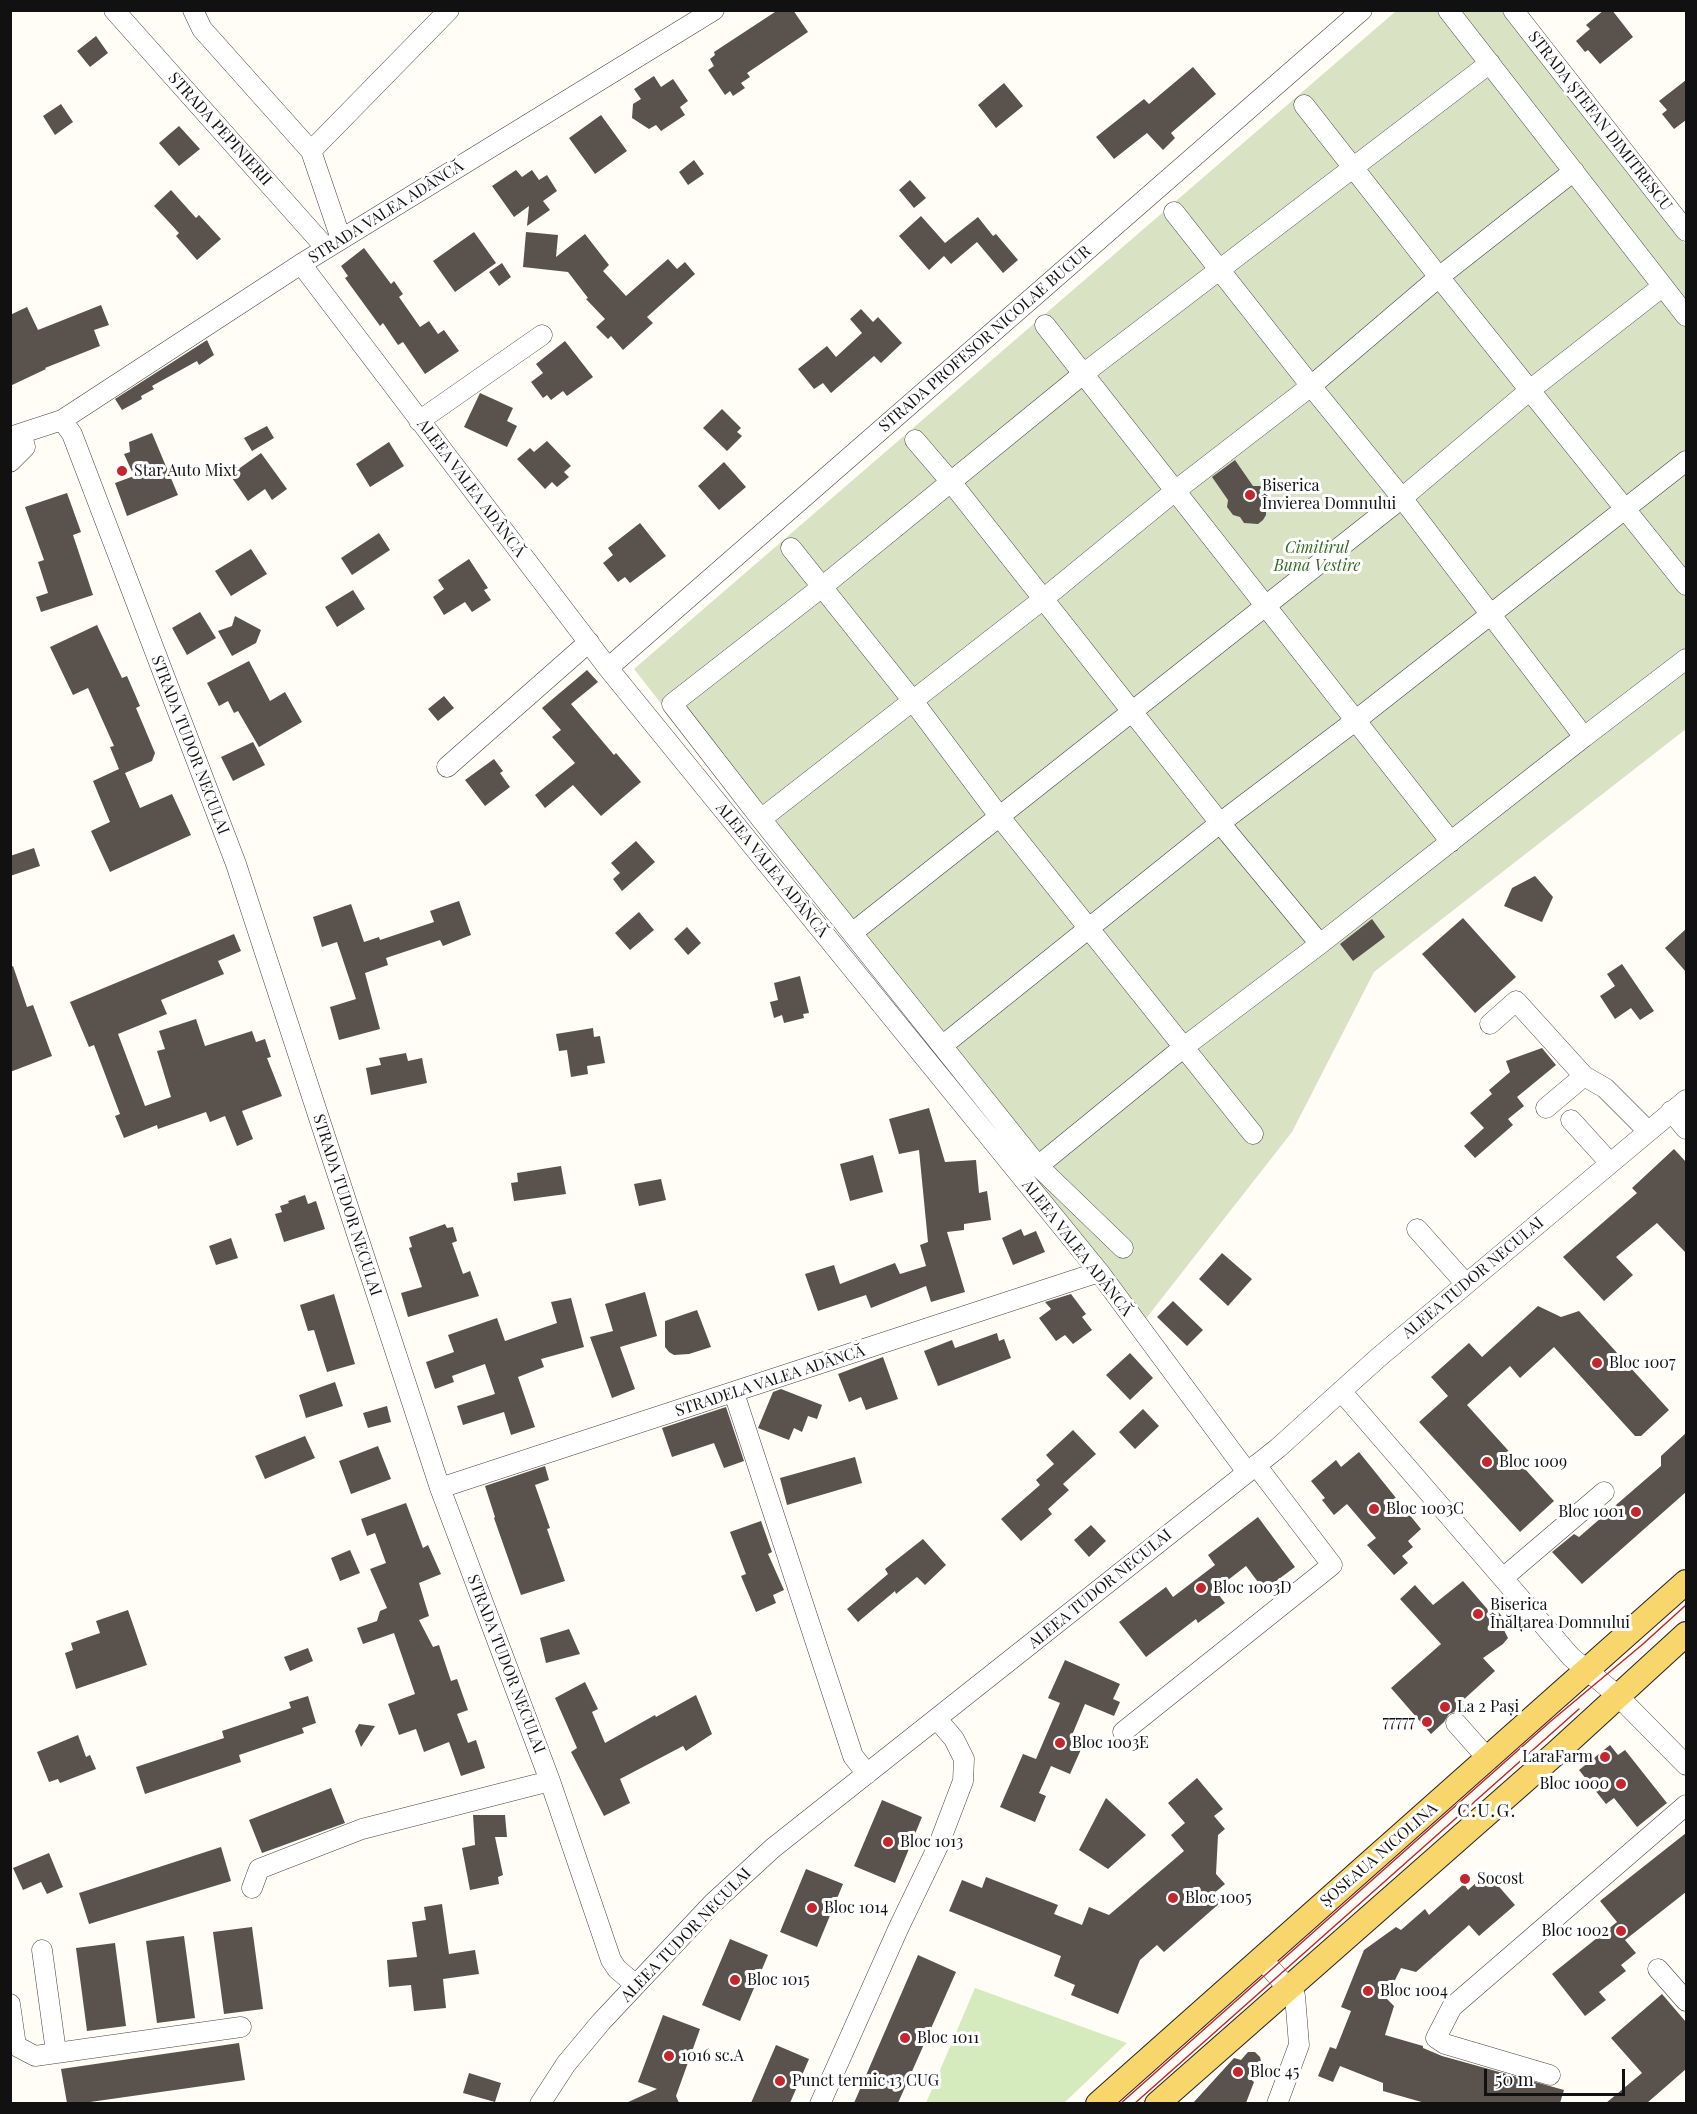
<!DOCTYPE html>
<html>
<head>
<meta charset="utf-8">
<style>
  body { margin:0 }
  #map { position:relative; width:1697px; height:2114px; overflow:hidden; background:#fffdf5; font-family:"Playfair Display",serif }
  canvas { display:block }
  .frame { position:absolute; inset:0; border:12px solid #111; pointer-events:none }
  .scale { position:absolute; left:1484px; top:2069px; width:141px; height:27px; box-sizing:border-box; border:3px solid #111; border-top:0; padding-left:8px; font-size:18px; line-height:21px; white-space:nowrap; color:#111; -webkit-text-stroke:4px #fff; paint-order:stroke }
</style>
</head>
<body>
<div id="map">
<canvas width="1697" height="2114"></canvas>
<div class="frame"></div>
<div class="scale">50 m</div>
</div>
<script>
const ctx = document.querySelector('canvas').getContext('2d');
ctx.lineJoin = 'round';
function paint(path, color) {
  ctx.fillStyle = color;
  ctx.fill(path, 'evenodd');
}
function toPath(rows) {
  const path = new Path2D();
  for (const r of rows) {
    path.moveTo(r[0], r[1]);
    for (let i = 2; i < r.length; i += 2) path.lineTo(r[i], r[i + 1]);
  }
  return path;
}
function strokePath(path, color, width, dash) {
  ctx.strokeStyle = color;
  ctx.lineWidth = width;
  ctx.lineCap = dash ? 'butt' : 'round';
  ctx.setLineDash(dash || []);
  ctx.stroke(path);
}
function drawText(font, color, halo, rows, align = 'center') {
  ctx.font = font + ' "Playfair Display",serif';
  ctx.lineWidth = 6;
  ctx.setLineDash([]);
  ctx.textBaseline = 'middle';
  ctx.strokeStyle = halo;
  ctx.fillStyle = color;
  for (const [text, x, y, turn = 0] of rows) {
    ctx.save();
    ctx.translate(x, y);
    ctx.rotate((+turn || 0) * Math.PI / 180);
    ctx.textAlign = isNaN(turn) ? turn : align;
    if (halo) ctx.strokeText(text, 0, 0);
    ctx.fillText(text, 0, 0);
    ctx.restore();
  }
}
paint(toPath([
  [975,1988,1127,2043,1064,2103,926,2103]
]), '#d5ebbd');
paint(toPath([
  [1396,11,1503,11,1686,245,1686,729,1374,972,1292,1132,1144,1321,634,669]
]), '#d9e3c4');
paint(toPath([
  [778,10,793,10,808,32,747,73,750,77,741,83,745,88,733,96,730,91,725,95,708,70,714,66,710,59,715,55,714,52],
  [1604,10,1612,10,1633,37,1600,64,1588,50,1585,52,1576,41,1590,29,1586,25],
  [96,36,108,53,90,67,77,51],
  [1193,67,1216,94,1171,133,1175,138,1163,150,1147,133,1114,159,1096,137,1144,99,1149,104],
  [654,76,661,87,673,79,688,101,680,107,685,115,661,131,656,125,649,129,632,118,633,104,641,99,634,89],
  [1686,80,1686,120,1674,129,1662,114,1667,110,1659,101],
  [1004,83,1023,106,996,128,978,105],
  [61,104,73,122,55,135,43,116],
  [601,115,627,151,595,174,569,138],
  [179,126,200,149,179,166,159,143],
  [694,160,704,174,688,185,679,172],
  [516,170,522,177,532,170,539,180,547,175,557,191,543,201,550,210,527,226,529,206,514,217,492,186],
  [910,180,926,198,914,208,899,190],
  [171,190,196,218,199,215,221,239,197,260,176,236,179,233,154,206],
  [921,216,945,243,978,217,993,236,996,234,1018,260,1003,273,977,242,951,264,944,256,929,270,899,236],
  [474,232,496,263,455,292,433,261],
  [526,232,558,235,556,257,585,234,609,265,603,271,626,296,668,259,677,269,685,262,695,274,647,317,653,323,623,350,611,336,608,339,596,327,605,319,586,299,588,298,568,272,523,267],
  [364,248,391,284,394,281,403,294,399,297,420,327,429,321,438,334,444,330,459,351,425,374,403,342,398,345,383,323,380,326,345,278,348,276,341,266],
  [502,263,511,277,499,286,489,272],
  [101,305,109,325,94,330,100,346,45,368,46,369,10,386,10,315,27,307,38,330],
  [861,309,873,322,878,317,902,343,881,363,874,356,831,393,823,383,814,389,798,369,827,346,836,357,862,333,850,319],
  [207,340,214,355,199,365,197,361,152,386,154,389,141,396,142,399,122,410,115,399],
  [565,341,593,377,567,396,563,391,551,400,547,395,543,398,531,382,543,373,536,364],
  [480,393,513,408,507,421,517,426,507,447,464,427],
  [722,409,741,428,737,432,742,436,727,451,703,428],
  [267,426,274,438,252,451,244,438],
  [152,433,178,495,127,516,115,483,134,476,124,454,130,452,129,442],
  [547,441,571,466,564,472,569,477,557,487,552,482,545,489,517,459,530,448,534,452],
  [389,442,404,466,370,487,356,464],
  [261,453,287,489,272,500,265,489,248,501,230,475],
  [1235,460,1253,486,1260,486,1266,492,1265,499,1270,506,1266,509,1266,515,1263,520,1258,524,1244,523,1240,517,1233,515,1227,507,1228,500,1212,477],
  [724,462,746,487,719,510,698,486],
  [67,493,81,532,73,535,93,595,41,612,36,597,48,593,38,562,44,560,25,507],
  [640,523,666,556,630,583,625,577,618,582,603,563,613,555,608,548],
  [379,533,390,550,352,575,341,558],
  [251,549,267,574,231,596,215,571],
  [469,559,488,588,484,590,491,600,472,612,465,602,444,615,433,597,444,589,438,580],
  [353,590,365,609,337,627,325,607],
  [200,612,216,638,187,655,172,628],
  [235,616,261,630,256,643,232,656,218,631,232,626],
  [97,625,122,678,127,676,140,706,136,708,155,753,152,761,125,773,140,808,172,794,191,835,110,872,91,831,110,822,93,781,119,769,110,747,114,746,88,688,73,695,50,647],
  [249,661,270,701,285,692,302,722,259,747,238,711,234,713,228,701,219,706,207,683],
  [587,670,598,682,571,704,614,755,616,753,641,782,601,816,573,785,545,808,535,795,575,763,552,737,561,730,542,708],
  [444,696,454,708,438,721,428,709],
  [253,742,265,765,233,781,221,757],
  [494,759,503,771,500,773,510,787,485,806,465,780],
  [636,841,655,862,622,891,613,879,620,873,611,863],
  [34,848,40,866,10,876,10,856],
  [1535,876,1553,897,1542,922,1504,906,1512,888],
  [459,901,471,935,443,946,440,940,386,958,388,965,365,973,380,1029,339,1040,330,1007,356,999,337,942,322,947,313,917,351,904,364,942,379,937,380,940,434,922,430,911],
  [639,912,654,930,630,950,615,933],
  [1463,918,1516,977,1475,1013,1422,954],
  [1372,919,1385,937,1353,961,1340,944],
  [687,927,701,943,688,955,674,939],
  [1686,929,1686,972,1665,948],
  [234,934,241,951,218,961,224,974,161,1000,167,1014,118,1034,145,1106,171,1097,157,1051,165,1049,159,1031,196,1019,205,1046,252,1031,256,1042,265,1039,271,1057,267,1058,282,1096,242,1111,253,1139,237,1146,225,1116,210,1122,206,1112,158,1129,157,1125,124,1138,115,1116,120,1114,94,1045,89,1047,70,1002],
  [1622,964,1654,1011,1640,1020,1631,1008,1615,1019,1600,996,1615,986,1607,974],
  [13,966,27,1007,33,1005,52,1056,10,1072,10,967],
  [800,976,809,1013,803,1014,804,1018,784,1023,782,1015,774,1018,770,1002,778,1000,774,983],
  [593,1028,594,1037,600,1036,605,1063,587,1066,588,1074,571,1077,567,1050,559,1051,556,1034],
  [1542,1048,1556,1065,1517,1097,1524,1106,1508,1119,1513,1125,1475,1158,1464,1146,1484,1128,1470,1113,1492,1094,1489,1090,1510,1072,1506,1061],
  [406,1053,408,1061,422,1058,427,1083,371,1095,366,1068,381,1065,379,1058],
  [929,1108,945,1162,976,1160,979,1193,987,1191,991,1220,964,1224,964,1230,947,1232,965,1292,931,1302,926,1286,871,1308,866,1295,818,1311,805,1274,834,1265,840,1284,895,1263,900,1274,926,1266,920,1245,928,1242,919,1150,899,1154,889,1119],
  [1674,1149,1686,1162,1686,1253,1657,1223,1616,1257,1633,1275,1604,1301,1563,1257,1637,1193,1632,1188],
  [873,1155,883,1192,850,1201,840,1164],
  [561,1166,566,1194,514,1201,511,1183,518,1182,517,1173],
  [661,1179,666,1200,639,1206,634,1184],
  [305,1195,308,1204,316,1201,325,1229,284,1242,275,1214,282,1212,280,1206,289,1203,288,1201],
  [445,1224,447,1228,453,1227,457,1241,452,1243,463,1274,470,1271,479,1296,408,1317,401,1293,422,1287,409,1248,412,1247,409,1237],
  [1021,1229,1024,1236,1036,1231,1045,1252,1013,1265,1002,1238],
  [231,1238,238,1258,216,1265,209,1246],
  [1222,1253,1252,1279,1228,1306,1199,1279],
  [645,1292,657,1336,620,1347,635,1389,612,1398,590,1337,613,1331,605,1304],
  [334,1294,355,1364,327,1372,314,1330,308,1331,300,1305],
  [1071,1294,1086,1314,1082,1317,1092,1330,1073,1344,1065,1335,1056,1341,1039,1318,1051,1309,1045,1302],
  [571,1298,584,1347,541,1359,544,1367,518,1377,535,1427,511,1435,504,1412,463,1425,457,1406,495,1394,485,1364,452,1376,454,1382,435,1389,426,1362,454,1352,448,1335,497,1318,505,1341,557,1323,551,1302],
  [1173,1301,1203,1330,1187,1346,1157,1317],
  [1538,1306,1561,1317,1579,1311,1669,1410,1641,1436,1635,1436,1554,1347,1520,1378,1510,1366,1467,1405,1554,1501,1520,1532,1419,1422,1448,1396,1431,1377,1469,1343,1482,1357],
  [697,1310,711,1347,689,1354,674,1355,669,1352,665,1347,665,1321],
  [997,1333,999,1341,1004,1339,1011,1358,938,1386,924,1351,952,1340,955,1348],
  [1130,1353,1153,1378,1130,1400,1106,1375],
  [883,1357,898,1399,866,1410,861,1397,849,1402,838,1374],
  [335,1382,343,1406,306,1418,299,1395],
  [781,1389,822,1405,817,1419,808,1416,802,1432,794,1428,789,1440,758,1428,773,1392],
  [387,1406,391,1422,368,1428,363,1413],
  [726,1407,744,1461,724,1468,714,1443,672,1457,662,1428],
  [1143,1409,1159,1426,1135,1449,1119,1432],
  [1073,1430,1096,1454,1063,1484,1069,1490,1048,1509,1052,1514,1021,1541,1001,1519,1040,1485,1036,1480,1054,1464,1046,1455],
  [1686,1433,1686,1492,1582,1584,1552,1552,1574,1534,1579,1537,1661,1466,1661,1456],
  [305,1436,315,1458,265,1479,255,1456],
  [378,1446,391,1479,351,1494,339,1461],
  [1359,1452,1421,1529,1408,1541,1413,1547,1402,1556,1408,1563,1394,1575,1367,1545,1376,1538,1347,1504,1334,1515,1322,1500,1325,1498,1311,1481,1336,1460,1341,1467],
  [855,1457,862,1483,787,1505,780,1478],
  [545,1466,549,1480,535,1485,550,1528,547,1529,565,1581,521,1595,494,1518,495,1517,485,1486],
  [406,1503,423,1548,428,1545,441,1574,419,1583,429,1616,419,1620,433,1647,439,1645,451,1681,457,1679,468,1710,457,1714,468,1743,476,1740,485,1768,461,1776,449,1742,424,1752,416,1729,399,1735,388,1704,415,1694,394,1633,363,1644,357,1628,377,1621,380,1611,387,1608,370,1569,386,1563,375,1533,367,1536,361,1519],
  [1258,1517,1295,1567,1264,1590,1246,1566,1215,1590,1225,1603,1198,1623,1196,1619,1146,1657,1119,1622,1166,1587,1173,1597,1215,1565,1208,1555],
  [761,1521,772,1552,768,1554,784,1590,773,1595,776,1603,756,1612,741,1576,746,1574,730,1532],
  [1091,1525,1106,1541,1089,1557,1074,1540],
  [923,1539,946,1565,925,1585,917,1577,896,1594,895,1591,858,1622,847,1609,888,1574,885,1569],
  [350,1550,360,1573,340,1581,331,1558],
  [1463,1581,1489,1611,1497,1610,1503,1618,1501,1624,1508,1638,1503,1644,1483,1658,1495,1671,1461,1702,1464,1705,1457,1711,1449,1714,1444,1722,1431,1734,1391,1688,1441,1644,1400,1599,1415,1585,1433,1605],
  [128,1610,147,1665,76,1689,65,1653,73,1650,71,1643,100,1633,96,1621],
  [569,1629,580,1654,546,1663,540,1638],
  [308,1648,313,1661,290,1671,284,1657],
  [1065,1660,1120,1684,1113,1699,1120,1702,1114,1716,1085,1704,1070,1740,1083,1745,1070,1774,1051,1766,1039,1793,1046,1796,1035,1822,1000,1807,1023,1754,1036,1759,1060,1703,1048,1698],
  [585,1682,598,1709,592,1712,605,1743,655,1715,656,1717,696,1695,712,1734,686,1751,683,1746,620,1779,630,1803,604,1816,571,1752,577,1748,555,1698],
  [308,1696,316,1723,302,1728,304,1733,239,1755,241,1762,145,1794,136,1767,224,1738,222,1731,291,1708,289,1702],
  [359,1724,375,1726,361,1747,355,1731],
  [78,1735,86,1757,90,1755,96,1769,60,1783,58,1779,49,1782,37,1752],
  [1610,1745,1618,1755,1625,1750,1667,1803,1637,1827,1614,1798,1606,1804,1579,1770],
  [1197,1778,1223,1809,1214,1816,1225,1829,1218,1835,1216,1874,1225,1884,1213,1894,1221,1902,1164,1952,1157,1945,1140,1960,1118,2014,1071,1995,1075,1985,1054,1976,1061,1956,949,1911,962,1880,982,1888,986,1877,1058,1905,1054,1914,1082,1925,1089,1907,1109,1915,1184,1851,1171,1835,1185,1823,1168,1803],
  [331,1788,345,1823,262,1853,249,1820],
  [1106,1798,1146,1835,1108,1869,1079,1850],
  [882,1800,922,1817,895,1883,854,1866],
  [473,1815,505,1815,507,1837,495,1837,503,1875,498,1877,499,1884,470,1890,462,1848,475,1845],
  [1686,1833,1686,1892,1625,1940,1636,1953,1621,1965,1626,1971,1599,1992,1606,2000,1585,2016,1552,1974,1617,1922,1600,1901],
  [221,1847,231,1881,89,1924,79,1893],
  [49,1853,63,1887,47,1894,41,1882,23,1890,13,1868],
  [806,1869,843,1884,817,1947,780,1932],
  [1487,1873,1515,1905,1479,1936,1469,1925,1416,1972,1401,1968,1386,1998,1394,2006,1385,2035,1423,2046,1423,2048,1442,2056,1564,2090,1560,2103,1425,2103,1383,2091,1383,2083,1340,2066,1333,2082,1318,2076,1330,2047,1336,2049,1351,2011,1341,2007,1364,1950,1396,1927,1401,1930,1425,1909,1429,1915,1464,1884,1468,1890],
  [442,1904,449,1954,475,1950,479,1974,443,1979,446,2008,414,2011,411,1985,389,1987,387,1960,417,1957,412,1922,426,1920,424,1907],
  [252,1927,263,2009,224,2014,213,1932],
  [184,1936,195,2018,157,2023,146,1941],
  [730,1939,768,1955,740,2021,702,2005],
  [115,1943,126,2026,87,2031,76,1948],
  [918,1955,956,1972,898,2103,854,2103],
  [1662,1994,1686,2022,1686,2069,1647,2103,1606,2103,1642,2073,1611,2038],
  [663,2015,700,2029,676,2096,679,2103,626,2103,657,2089,638,2082],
  [239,2043,245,2080,83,2103,67,2103,61,2069],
  [776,2045,809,2059,790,2103,751,2103],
  [1248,2052,1255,2052,1260,2057,1262,2066,1249,2078,1254,2082,1246,2103,1193,2103,1234,2058,1241,2060],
  [469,2073,501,2083,495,2102,463,2093]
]), '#5a524d');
const minor = toPath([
  [114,10,326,248],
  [193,10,202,29,311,151,341,239],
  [1448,10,1686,316],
  [1513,10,1686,231],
  [1304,105,1439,277,1686,585],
  [311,151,449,10],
  [1174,212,1311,386,1439,277,1574,171],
  [301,264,608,668,1099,1272,1247,1472],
  [1045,325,1451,842],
  [62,420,72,434,236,864,440,1488,550,1781,611,1960,617,1969,636,1985],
  [419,421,542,335],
  [10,437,62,420,301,264,714,10],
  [915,440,951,482,1220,823,1320,944],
  [10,462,25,447,22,435],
  [791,548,913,701,999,816,1253,1134],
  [608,668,1362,10],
  [447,767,589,642],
  [761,819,1042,600,1175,491,1311,386,1402,498,1584,737,1686,659],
  [852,933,1402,498,1530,390,1663,286],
  [1490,1024,1516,1001,1584,1076,1605,1088,1648,1131],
  [942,1046,1220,823,1355,721,1686,461],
  [1546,1108,1584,1076],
  [1671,1111,1686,1129],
  [1571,1120,1610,1163],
  [1038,1166,1184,1047,1320,944,1584,737],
  [1417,1229,1466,1284],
  [1123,1248,1038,1166,761,819,672,704,822,587,1083,374,1490,63],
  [1341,1391,1571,1657,1618,1696,1686,1765],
  [734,1393,853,1756,867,1774],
  [440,1488,1099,1272],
  [1503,1578,1604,1492],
  [1456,1723,1488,1759],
  [1123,1732,1332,1565,1256,1465],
  [252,1888,259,1869,362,1829,550,1781],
  [42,1950,56,2052],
  [1262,1959,1295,1996,1299,2045,1277,2104],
  [1658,1969,1686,2001],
  [10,2004,16,2046,35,2056,241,2027],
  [1550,2075,1445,2044,1436,2038,1452,2007,1686,1805],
  [540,2104,566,2064,601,2022,713,1903,773,1848,1278,1448,1379,1357,1686,1100],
  [820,2104,899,1927,939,1844,963,1781,964,1759,954,1739,937,1719]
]);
const major = toPath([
  [1098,2104,1686,1582],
  [1157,2104,1556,1753,1686,1634]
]);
strokePath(minor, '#444', 21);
strokePath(major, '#222', 26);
strokePath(minor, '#fff', 20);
strokePath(major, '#f9d66b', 24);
strokePath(toPath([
  [1120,2104,1551,1721,1643,1644,1686,1605],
  [1134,2104,1579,1709]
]), '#c4262e', 1.5);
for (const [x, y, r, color] of [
  [122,471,6,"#c4262e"],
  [1250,495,6,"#c4262e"],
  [1597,1363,6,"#c4262e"],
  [1487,1462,6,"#c4262e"],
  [1374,1509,6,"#c4262e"],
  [1636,1512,6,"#c4262e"],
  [1201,1588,6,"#c4262e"],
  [1478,1614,6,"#c4262e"],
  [1445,1707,6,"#c4262e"],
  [1427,1722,6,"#c4262e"],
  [1060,1743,6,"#c4262e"],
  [1605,1757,6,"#c4262e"],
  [1621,1784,6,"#c4262e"],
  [888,1842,6,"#c4262e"],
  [1465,1879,6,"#c4262e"],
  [1173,1898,6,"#c4262e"],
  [812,1908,6,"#c4262e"],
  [1621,1931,6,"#c4262e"],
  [735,1980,6,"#c4262e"],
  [1368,1991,6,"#c4262e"],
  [905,2038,6,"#c4262e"],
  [669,2056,6,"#c4262e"],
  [1238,2072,6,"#c4262e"],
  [780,2081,6,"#c4262e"]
]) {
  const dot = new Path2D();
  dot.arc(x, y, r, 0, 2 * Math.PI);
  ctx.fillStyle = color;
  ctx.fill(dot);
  strokePath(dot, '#fff', 2);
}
drawText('16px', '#111', '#fff', [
  ["STRADA ȘTEFAN DIMITRESCU",1600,121,52],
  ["STRADA PEPINIERII",220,129,48],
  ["STRADA VALEA ADÂNCĂ",386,212,-32],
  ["STRADA PROFESOR NICOLAE BUCUR",985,339,-41],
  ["ALEEA VALEA ADÂNCĂ",471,488,53],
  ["STRADA TUDOR NECULAI",190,745,69],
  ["ALEEA VALEA ADÂNCĂ",772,870,51],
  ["STRADA TUDOR NECULAI",347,1205,72],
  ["ALEEA VALEA ADÂNCĂ",1077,1248,52],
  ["ALEEA TUDOR NECULAI",1473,1278,-40],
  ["STRADELA VALEA ADÂNCĂ",770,1381,-18],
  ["ALEEA TUDOR NECULAI",1100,1589,-39],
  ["STRADA TUDOR NECULAI",506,1664,69],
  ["ȘOSEAUA NICOLINA",1379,1855,-41],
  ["ALEEA TUDOR NECULAI",686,1935,-46]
]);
drawText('16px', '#111', '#fff', [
  ["Star Auto Mixt",134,471],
  ["Biserica",1262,486],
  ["Învierea Domnului",1262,504],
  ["Bloc 1007",1609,1363],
  ["Bloc 1009",1499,1462],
  ["Bloc 1003C",1386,1509],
  ["Bloc 1001",1624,1512,"right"],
  ["Bloc 1003D",1213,1588],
  ["Biserica",1490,1605],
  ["Înălțarea Domnului",1490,1623],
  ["La 2 Pași",1457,1707],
  ["77777",1415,1722,"right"],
  ["Bloc 1003E",1072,1743],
  ["LaraFarm",1593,1757,"right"],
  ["Bloc 1000",1609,1784,"right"],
  ["Bloc 1013",900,1842],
  ["Socost",1477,1879],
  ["Bloc 1005",1185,1898],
  ["Bloc 1014",824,1908],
  ["Bloc 1002",1609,1931,"right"],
  ["Bloc 1015",747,1980],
  ["Bloc 1004",1380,1991],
  ["Bloc 1011",917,2038],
  ["1016 sc.A",681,2056],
  ["Bloc 45",1250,2072],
  ["Punct termic 13 CUG",792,2081]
], 'left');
drawText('italic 16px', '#2f6b1f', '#fff', [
  ["Cimitirul",1317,548],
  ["Buna Vestire",1317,566]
]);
ctx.letterSpacing = '1.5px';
drawText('18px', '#111', '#fff', [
  ["C.U.G.",1487,1811]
]);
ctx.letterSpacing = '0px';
</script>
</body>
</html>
